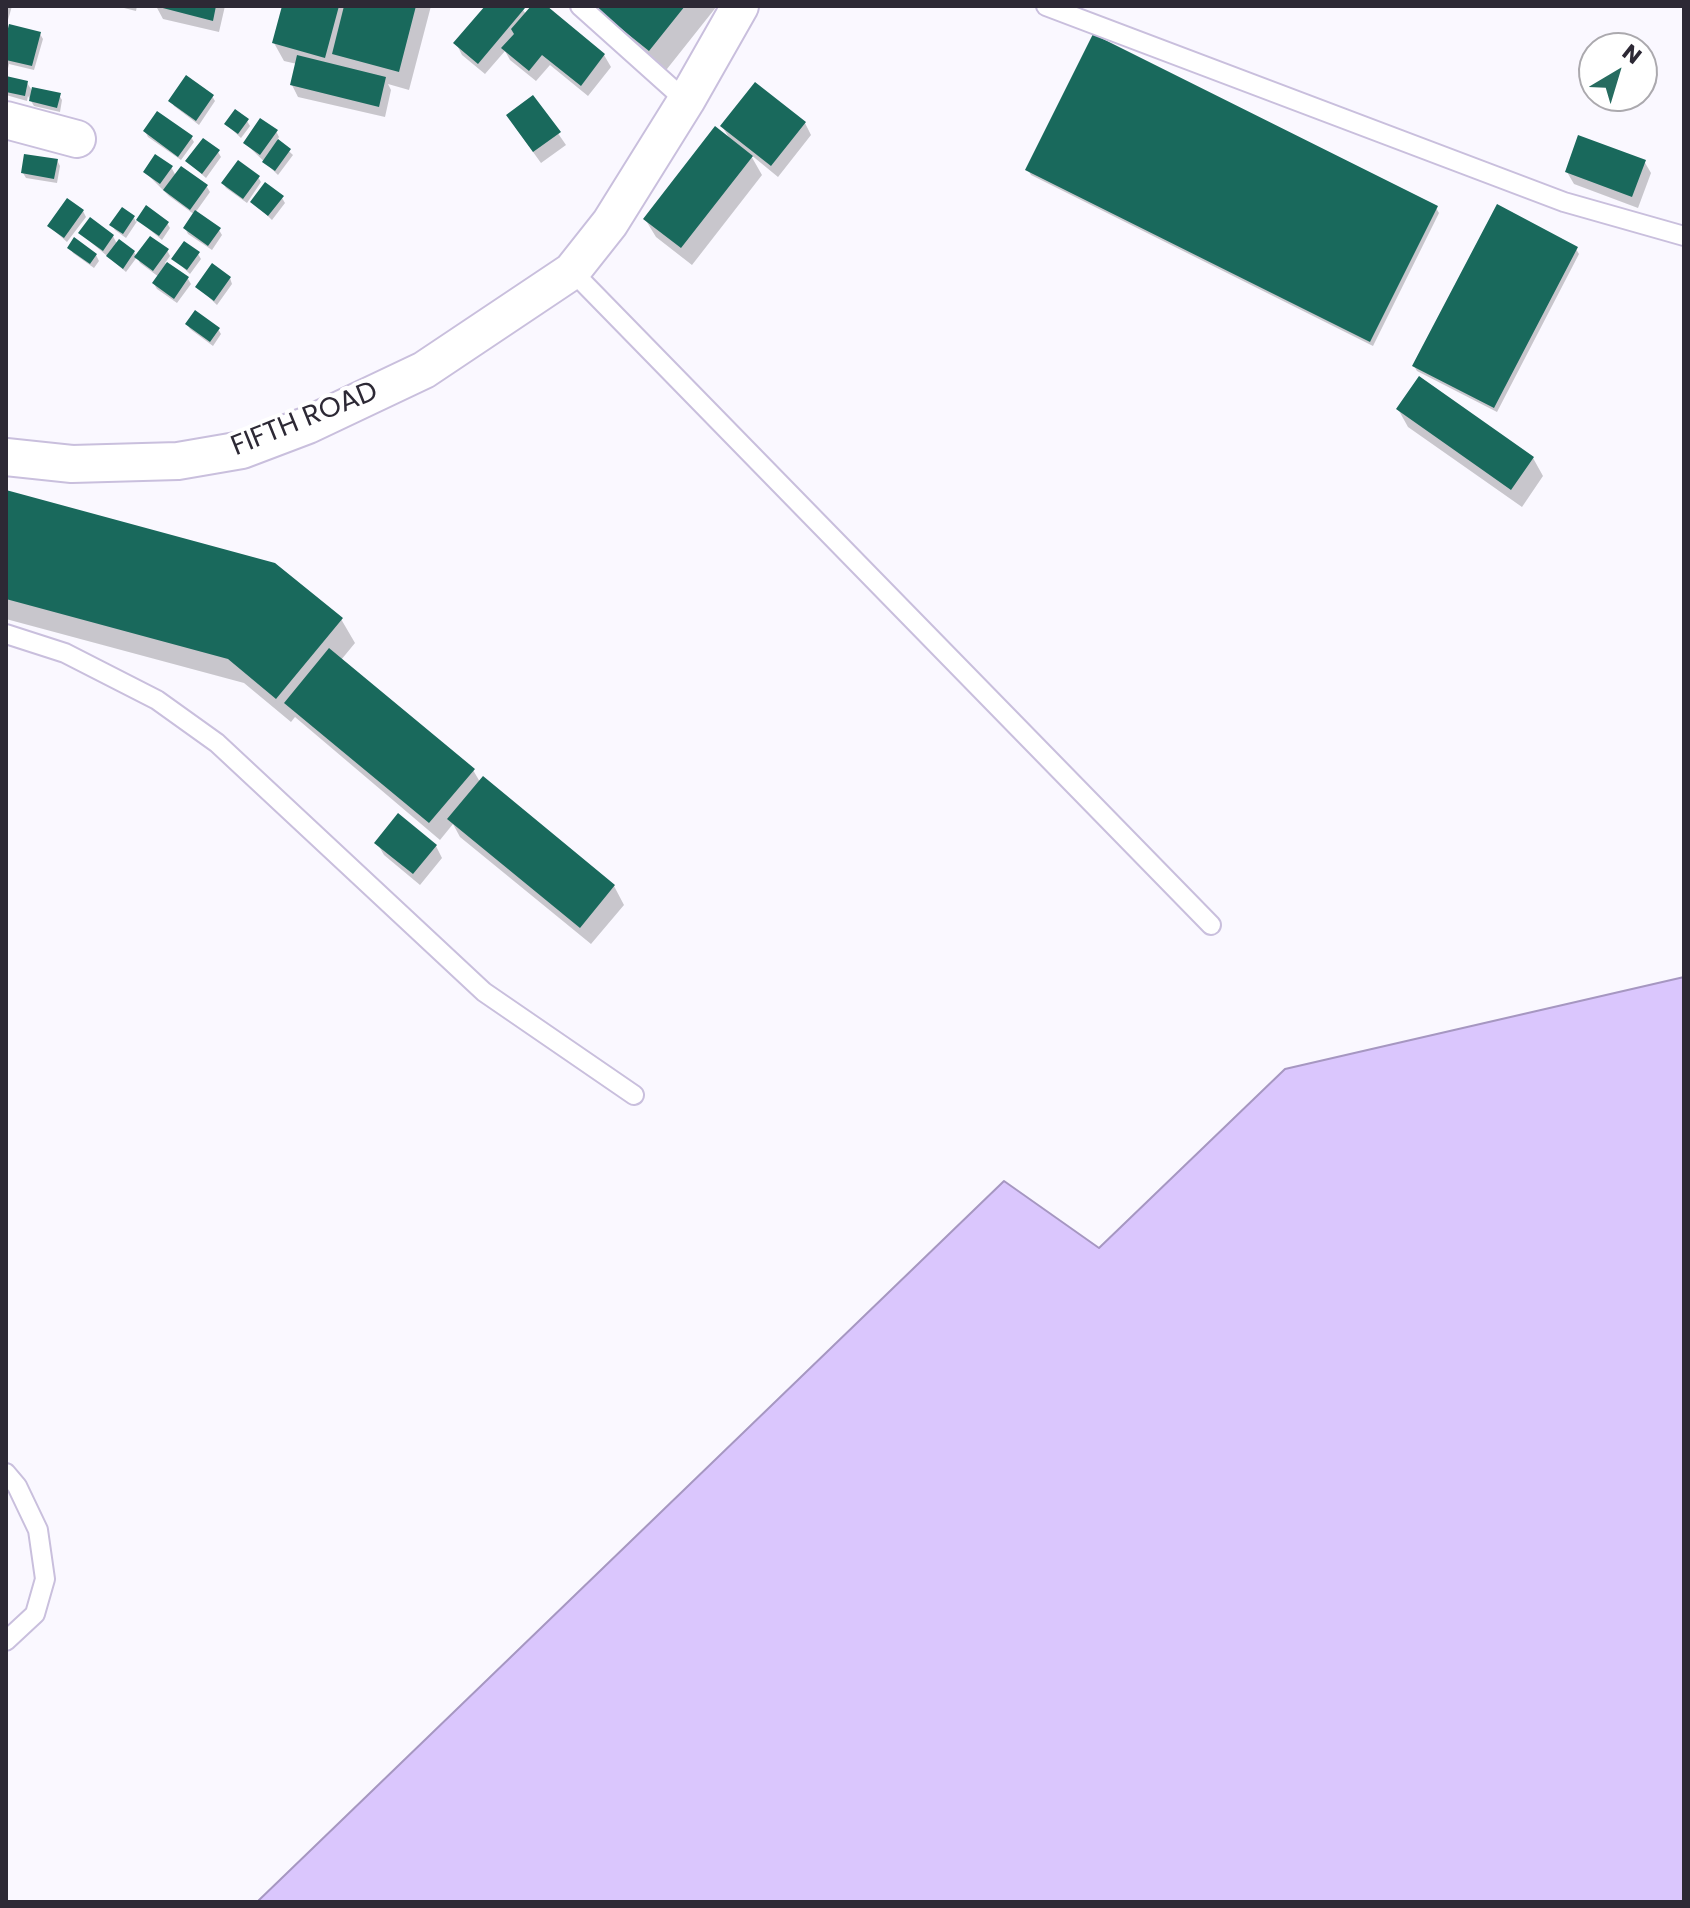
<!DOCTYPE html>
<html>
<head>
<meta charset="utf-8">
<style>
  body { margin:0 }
  #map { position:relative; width:1690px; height:1908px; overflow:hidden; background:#faf8ff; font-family:Poppins,sans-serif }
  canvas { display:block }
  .frame { position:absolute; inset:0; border:8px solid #2d2935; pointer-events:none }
  .north { position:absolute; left:1578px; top:32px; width:80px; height:80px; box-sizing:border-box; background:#fff; border:2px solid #aba9ae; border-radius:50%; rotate:38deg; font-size:22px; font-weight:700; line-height:32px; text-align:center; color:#2d2935 }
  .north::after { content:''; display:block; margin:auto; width:28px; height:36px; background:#276c60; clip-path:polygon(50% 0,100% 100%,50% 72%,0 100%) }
</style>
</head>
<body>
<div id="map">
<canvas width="1690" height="1908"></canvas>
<div class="frame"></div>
<div class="north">N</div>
</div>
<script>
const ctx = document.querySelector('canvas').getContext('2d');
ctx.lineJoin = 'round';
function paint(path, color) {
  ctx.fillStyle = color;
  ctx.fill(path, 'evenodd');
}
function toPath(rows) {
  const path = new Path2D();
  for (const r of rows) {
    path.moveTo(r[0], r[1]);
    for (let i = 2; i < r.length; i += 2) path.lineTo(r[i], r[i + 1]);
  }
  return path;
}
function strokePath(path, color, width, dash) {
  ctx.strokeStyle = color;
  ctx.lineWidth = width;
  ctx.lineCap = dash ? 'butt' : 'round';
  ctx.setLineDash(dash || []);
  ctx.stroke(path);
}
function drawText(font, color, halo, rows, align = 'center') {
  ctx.font = font + ' Poppins,sans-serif';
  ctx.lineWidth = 8;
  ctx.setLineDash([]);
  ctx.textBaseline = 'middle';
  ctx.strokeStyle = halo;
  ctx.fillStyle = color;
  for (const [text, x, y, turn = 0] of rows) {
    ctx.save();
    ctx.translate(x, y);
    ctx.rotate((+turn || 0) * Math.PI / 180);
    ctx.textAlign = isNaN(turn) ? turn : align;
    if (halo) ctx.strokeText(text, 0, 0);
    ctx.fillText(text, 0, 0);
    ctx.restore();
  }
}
const water = toPath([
  [1684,977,1684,1902,257,1902,1004,1181,1099,1248,1285,1069,1684,977]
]);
paint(water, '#dac6fd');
strokePath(water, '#a697c1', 2);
paint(toPath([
  [6,6,12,6,6,27,9,32,40,34,43,39,34,70,9,64,6,77],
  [116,6,137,6,136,11],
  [156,6,225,6,219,32,163,19],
  [284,6,431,6,409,90,388,84,391,90,385,117,298,97,292,85,297,64,284,61,274,43],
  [487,6,520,6,526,14,533,6,544,6,604,55,611,67,588,96,550,65,536,81,510,60,505,51,485,74,462,55,456,43],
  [579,6,717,6,663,74],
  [6,78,27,83,33,92,59,95,62,100,60,112,34,106,28,96,27,101,6,95],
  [212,96,215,101,199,125,174,106,171,101],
  [533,97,566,145,541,163,515,127],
  [247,121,250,126,241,138,226,124],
  [805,123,811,135,778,177,750,154,762,175,692,265,656,237,645,219,731,141,722,126],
  [145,131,191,137,194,142,181,160,148,137],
  [276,131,279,137,277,140,293,155,278,175,245,143],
  [218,152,221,157,206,178,188,162],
  [57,160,60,166,57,183,26,178,23,173],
  [1644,161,1651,173,1638,208,1574,184,1567,172],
  [171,167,176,176,207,187,210,192,195,213,219,230,222,235,212,250,188,234,185,228,195,215,169,196,145,172],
  [1028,170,1436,208,1439,213,1373,346,1031,175],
  [258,177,261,182,247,203,226,188,223,183],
  [282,198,285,203,272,220,253,202],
  [146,208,167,223,170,228,162,240,138,220,126,238,115,230,112,225,134,218,136,222],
  [83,211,86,217,67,242,50,227],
  [80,233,113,236,117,244,134,252,137,257,167,250,170,256,165,263,188,279,191,284,177,303,157,289,154,284,159,277,140,263,137,257,126,272],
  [70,248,96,255,99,261,94,268,73,253],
  [1576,249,1579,254,1497,412,1417,371,1414,366],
  [198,254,201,259,190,274,174,259],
  [230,278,232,284,217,305,198,287],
  [187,324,218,329,221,334,213,346,190,329],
  [1398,409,1533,458,1543,476,1522,507,1408,427],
  [6,493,341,619,355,643,341,660,473,770,480,782,614,886,624,905,591,944,460,837,453,824,440,840,295,717,291,722,244,683,6,619],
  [377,843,436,846,442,858,420,885,384,855]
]), '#0003');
paint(toPath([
  [155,6,216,6,213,21],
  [282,6,339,6,325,58,272,43],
  [344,6,416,6,399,72,332,54],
  [485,6,525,8,478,64,453,43],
  [531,6,547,6,605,54,581,86,542,55,529,71,501,48,514,34,511,29],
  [593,6,685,6,649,51],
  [9,24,41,32,32,66,6,60,6,37],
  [1093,34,1438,206,1370,342,1025,170],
  [297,55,386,77,379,107,290,85],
  [186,75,214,95,196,121,168,101],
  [6,76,28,81,25,96,6,92],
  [755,82,806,122,771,166,720,126],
  [32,87,61,93,57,108,29,101],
  [533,95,561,132,533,152,506,115],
  [235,109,249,119,238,134,224,124],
  [157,111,193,136,178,157,143,131],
  [260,118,278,130,260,155,243,143],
  [715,126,753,156,681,248,643,219],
  [1578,135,1646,160,1632,197,1565,172],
  [203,138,220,150,202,174,185,161],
  [278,139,291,149,275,171,262,162],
  [24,154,58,159,54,179,21,173],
  [155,154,173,166,160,184,143,172],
  [238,160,260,176,243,199,221,183],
  [181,166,208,185,190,210,163,190],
  [265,182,284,196,268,216,250,202],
  [67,198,84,210,64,238,47,226],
  [1497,204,1578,247,1494,408,1412,366],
  [146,205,169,222,159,236,136,220],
  [122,207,135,216,123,234,109,225],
  [195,210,221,228,208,246,183,228],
  [90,217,114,235,103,251,78,233],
  [150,236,169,249,153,271,134,257],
  [74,237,97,254,90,264,67,248],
  [119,239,135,251,123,269,106,256],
  [184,241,200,252,187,270,171,259],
  [167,262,189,277,174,299,152,283],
  [212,263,231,277,214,301,195,287],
  [195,310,220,328,210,342,185,324],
  [1419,376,1534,457,1511,490,1396,409],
  [6,490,275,563,343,618,276,699,228,659,6,599],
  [329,648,475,769,429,823,284,703],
  [483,776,615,885,580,928,447,819],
  [398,813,437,845,413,874,374,843]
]), '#19695c');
const service = toPath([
  [580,6,686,101],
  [1046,6,1564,202,1684,236],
  [572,271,1211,925],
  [6,634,65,653,157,700,217,743,484,992,634,1095],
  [6,1473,17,1486,38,1530,45,1579,35,1614,6,1641]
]);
const minor = toPath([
  [6,120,77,139],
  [6,457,72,464,178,461,242,450,308,425,424,370,572,271,610,223,686,101,740,6]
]);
strokePath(service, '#c9bfdd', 22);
strokePath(minor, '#c9bfdd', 40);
strokePath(service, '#fff', 18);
strokePath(minor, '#fff', 36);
drawText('28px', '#2d2935', '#fff', [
  ["FIFTH ROAD",305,420,-22]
]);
</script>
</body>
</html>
